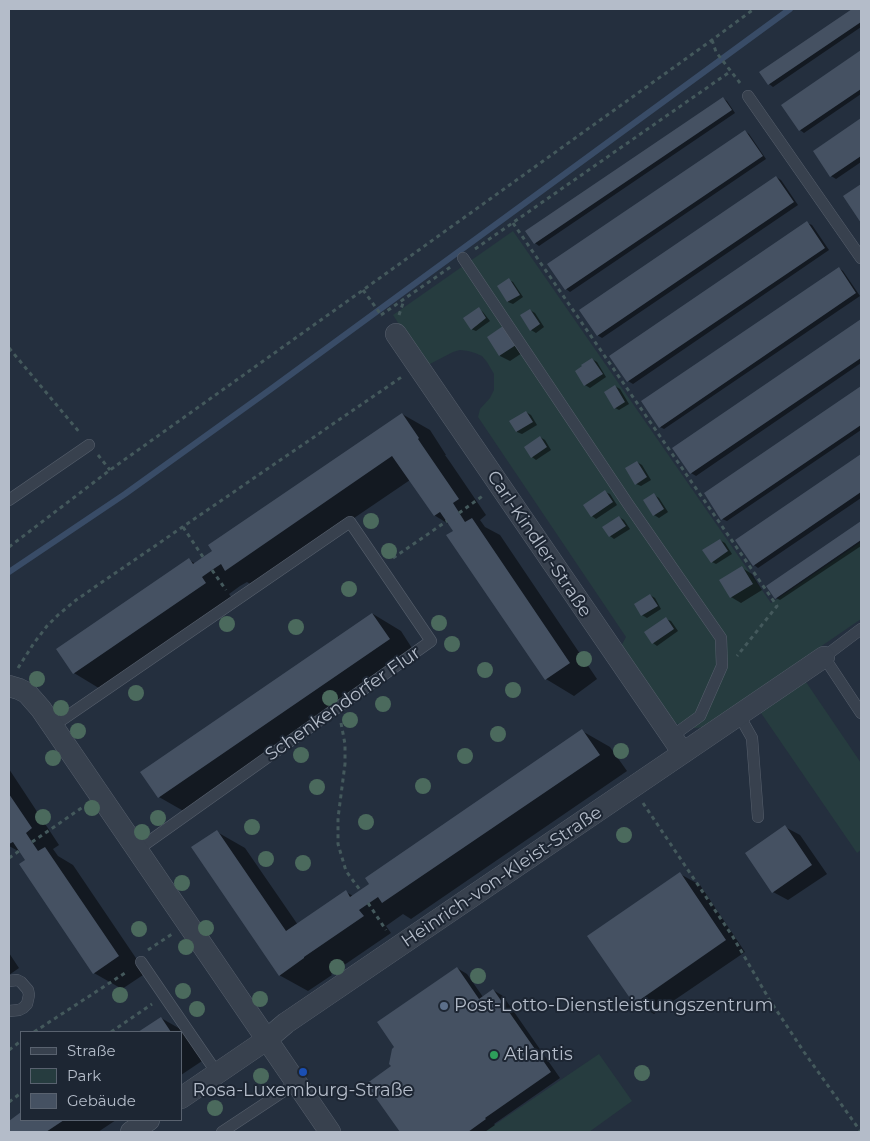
<!DOCTYPE html>
<html>
<head>
<meta charset="utf-8">
<style>
  body { margin:0 }
  #map { position:relative; width:870px; height:1141px; overflow:hidden; background:#242f3e; font-family:Montserrat,sans-serif }
  canvas { display:block }
  .frame { position:absolute; inset:0; border:10px solid #b4bcc9; pointer-events:none }
  .legend { position:absolute; left:20px; top:1031px; width:162px; height:90px; box-sizing:border-box; background:#1d2633; border:1px solid #59626f; margin:0; padding:6px 9px; list-style:none; font-size:15px; color:#b4bcc9 }
  .legend li { display:flex; align-items:center; gap:10px; height:25px }
  .legend b { width:25px; border:1px solid #59626f }
</style>
</head>
<body>
<div id="map">
<canvas width="870" height="1141"></canvas>
<div class="frame"></div>
<ul class="legend">
<li><b style="height:6px;background:#38414e"></b>Straße</li>
<li><b style="height:14px;background:#263c3f"></b>Park</li>
<li><b style="height:14px;background:#455162"></b>Gebäude</li>
</ul>
</div>
<script>
const ctx = document.querySelector('canvas').getContext('2d');
ctx.lineJoin = 'round';
function paint(path, color) {
  ctx.fillStyle = color;
  ctx.fill(path, 'evenodd');
}
function toPath(rows) {
  const path = new Path2D();
  for (const r of rows) {
    path.moveTo(r[0], r[1]);
    for (let i = 2; i < r.length; i += 2) path.lineTo(r[i], r[i + 1]);
  }
  return path;
}
function strokePath(path, color, width, dash) {
  ctx.strokeStyle = color;
  ctx.lineWidth = width;
  ctx.lineCap = dash ? 'butt' : 'round';
  ctx.setLineDash(dash || []);
  ctx.stroke(path);
}
function drawText(font, color, halo, rows, align = 'center') {
  ctx.font = font + ' Montserrat,sans-serif';
  ctx.lineWidth = 4;
  ctx.setLineDash([]);
  ctx.textBaseline = 'middle';
  ctx.strokeStyle = halo;
  ctx.fillStyle = color;
  for (const [text, x, y, turn = 0] of rows) {
    ctx.save();
    ctx.translate(x, y);
    ctx.rotate((+turn || 0) * Math.PI / 180);
    ctx.textAlign = isNaN(turn) ? turn : align;
    if (halo) ctx.strokeText(text, 0, 0);
    ctx.fillText(text, 0, 0);
    ctx.restore();
  }
}
paint(toPath([
  [513,231,771,603,861,542,861,619,703,727,696,728,691,728,680,725,667,719,619,650,626,637,478,417,480,409,490,398,494,390,494,374,487,362,482,356,475,353,468,351,460,350,453,352,426,366,393,315],
  [806,682,861,763,861,850,857,853,761,713],
  [599,1054,632,1101,589,1132,484,1132]
]), '#263c3f');
paint(toPath([
  [854,9,861,9,861,27,773,87,769,84,761,72],
  [861,52,861,94,804,133,800,130,783,105],
  [723,98,727,101,735,113,539,246,535,243],
  [861,119,861,162,836,179,831,176,814,151],
  [745,131,749,134,766,159,570,292,566,289],
  [776,177,781,180,798,205,602,338,597,335],
  [807,223,812,225,829,250,633,384,628,381],
  [839,268,843,271,860,296,664,429,660,427],
  [509,280,513,282,523,297,513,304,508,302,498,286],
  [479,309,483,312,490,321,476,331,471,329],
  [530,310,535,313,544,327,536,333,531,330],
  [861,321,861,363,696,476,691,473,674,448],
  [503,327,525,351,510,361,500,356,488,337],
  [592,359,597,362,606,377,590,388,585,385],
  [615,386,620,389,629,404,619,410,615,408],
  [861,388,861,430,727,521,722,519,705,494],
  [526,412,531,415,537,425,522,434,517,432,511,422],
  [402,414,430,430,446,455,445,455,450,462,486,515,480,520,485,527,500,535,597,679,574,696,546,679,455,531,450,525,434,515,410,480,254,586,247,582,240,586,229,594,233,600,102,690,74,673,58,649,189,560,196,564],
  [540,437,545,440,551,450,536,460,532,457],
  [861,455,861,498,758,568,754,565,737,540],
  [637,462,642,465,651,480,641,486,636,484],
  [605,492,610,494,617,505,596,519,592,516],
  [654,495,659,498,668,512,659,518,654,515],
  [619,517,624,520,630,529,614,539,610,536],
  [861,523,861,546,780,600,776,598,768,586],
  [720,540,725,543,732,554,716,564,712,562],
  [742,568,752,574,762,590,741,603,731,597],
  [650,595,655,598,661,609,647,618,642,615],
  [373,614,401,631,417,656,187,813,159,797],
  [666,619,671,621,678,631,657,646,653,643],
  [582,731,610,747,627,771,411,919,403,914,386,926,391,933,331,974,332,975,308,991,279,975,217,832,245,848,298,925,346,892,353,896],
  [9,769,59,845,53,849,58,856,73,865,146,973,122,989,94,973,27,861,22,853,9,846],
  [785,827,800,835,827,874,788,900,773,892],
  [680,874,700,885,745,952,654,1014,635,1003],
  [9,953,19,968,9,975],
  [457,968,467,974,483,997,493,990,503,996,560,1078,494,1124,495,1125,485,1132,401,1132,368,1084,392,1067],
  [161,1018,189,1034,205,1059,181,1075,181,1032,140,1032],
  [21,1114,21,1120,116,1120,98,1132,9,1132,9,1122]
]), '#0007');
strokePath(toPath([
  [9,572,125,494,271,389,790,9]
]), '#394c67', 6);
paint(toPath([
  [852,9,861,9,861,22,768,85,759,72],
  [861,50,861,89,799,131,781,105],
  [723,97,732,110,534,244,525,231],
  [861,118,861,156,830,177,813,151],
  [745,130,763,156,565,290,547,264],
  [776,176,794,202,597,336,579,310],
  [861,184,861,223,843,196],
  [807,221,825,248,627,382,609,356],
  [839,267,856,293,659,428,641,401],
  [509,278,520,295,507,302,497,286],
  [479,307,486,318,471,330,463,318],
  [530,309,540,324,530,331,520,315],
  [861,319,861,358,690,474,672,448],
  [503,326,516,345,499,356,487,337],
  [592,358,603,374,584,386,575,371,582,366,581,365],
  [615,385,625,402,614,409,604,392],
  [861,386,861,425,721,520,704,493],
  [526,411,533,422,516,432,509,421],
  [402,413,419,438,418,439,422,445,459,499,453,503,465,522,472,518,570,663,545,680,446,535,453,531,440,512,434,516,392,456,225,571,221,564,212,570,202,577,206,583,73,674,56,649,189,558,193,564,203,557,212,551,208,545],
  [540,436,547,447,531,458,524,447],
  [861,454,861,492,753,566,735,540],
  [637,461,647,477,635,485,625,468],
  [605,490,613,502,591,517,583,505],
  [654,493,664,509,653,516,643,500],
  [619,516,626,526,609,537,602,527],
  [861,521,861,540,775,599,766,586],
  [720,539,728,551,711,563,702,550],
  [742,566,753,584,730,598,719,580],
  [650,594,658,606,641,616,634,604],
  [372,613,390,639,158,798,140,772],
  [666,617,674,629,652,644,644,632],
  [582,729,600,755,382,903,378,897,359,910,364,916,304,957,304,958,279,976,191,847,217,830,286,931,346,890,350,897,369,884,365,878],
  [9,794,32,828,26,833,38,851,45,847,119,956,93,974,19,864,25,860,13,842,9,844],
  [785,825,812,865,772,893,745,853],
  [680,872,726,940,634,1004,587,936],
  [457,967,479,999,493,989,551,1072,485,1118,486,1119,468,1132,400,1132,366,1084,391,1066,389,1064,392,1049,394,1047,377,1022],
  [161,1017,171,1032,138,1032],
  [21,1112,21,1120,64,1120,46,1132,9,1132,9,1121]
]), '#455162');
const lane = toPath([
  [748,96,861,258],
  [463,258,628,504,721,638,722,666,700,716,671,737],
  [9,500,89,445],
  [861,629,824,657,861,713],
  [739,715,752,738,758,817],
  [53,726,350,522,431,641,137,850],
  [141,962,217,1073],
  [9,981,17,980,21,982,28,990,29,995,27,1004,23,1008,19,1010,9,1011],
  [222,1132,296,1083]
]);
const street = toPath([
  [396,334,683,753],
  [9,686,19,689,27,693,41,709,330,1132],
  [181,1098,266,1040,286,1023,824,657],
  [131,1132,149,1120]
]);
strokePath(lane, '#565f6c', 12);
strokePath(street, '#565f6c', 22);
strokePath(toPath([
  [712,40,716,52,740,83],
  [513,223,777,606,737,656],
  [475,249,731,71],
  [363,290,382,316],
  [381,315,452,266],
  [399,315,404,300],
  [9,348,80,433],
  [98,455,110,470],
  [459,513,484,495],
  [183,527,203,557],
  [9,547,110,470,363,290,712,40,754,9],
  [393,558,447,521],
  [212,570,226,590],
  [18,668,34,643,47,626,58,615,76,600,403,376],
  [341,723,345,744,345,764,338,818,338,844,346,871,360,890],
  [643,803,733,937,769,999,804,1052,861,1132],
  [32,842,83,807],
  [9,858,19,851],
  [368,903,386,930],
  [148,950,172,934],
  [34,1032,128,971],
  [111,1032,152,1004],
  [9,1050,21,1041],
  [9,1102,21,1093]
]), '#44595c', 3, [4, 4]);
strokePath(lane, '#38414e', 11);
strokePath(street, '#38414e', 21);
ctx.fillStyle = '#4b6a5d';
for (const [x, y] of [
  [371,521],
  [389,551],
  [349,589],
  [439,623],
  [227,624],
  [296,627],
  [452,644],
  [584,659],
  [485,670],
  [37,679],
  [513,690],
  [136,693],
  [330,698],
  [383,704],
  [61,708],
  [350,720],
  [78,731],
  [498,734],
  [621,751],
  [301,755],
  [465,756],
  [53,758],
  [423,786],
  [317,787],
  [92,808],
  [43,817],
  [158,818],
  [366,822],
  [252,827],
  [142,832],
  [624,835],
  [266,859],
  [303,863],
  [182,883],
  [206,928],
  [139,929],
  [186,947],
  [337,967],
  [478,976],
  [183,991],
  [120,995],
  [260,999],
  [197,1009],
  [642,1073],
  [261,1076],
  [215,1108]
]) {
  ctx.beginPath();
  ctx.arc(x, y, 8, 0, 2 * Math.PI);
  ctx.fill();
}
for (const [x, y, r, color] of [
  [444,1006,5,"#5c6f8a"],
  [494,1055,5,"#2e9e5b"],
  [303,1072,5,"#1a4fb4"]
]) {
  const dot = new Path2D();
  dot.arc(x, y, r, 0, 2 * Math.PI);
  ctx.fillStyle = color;
  ctx.fill(dot);
  strokePath(dot, '#1d2633', 2);
}
drawText('18px', '#b4bcc9', '#1d2633', [
  ["Carl-Kindler-Straße",539,544,56],
  ["Schenkendorfer Flur",343,704,-35],
  ["Heinrich-von-Kleist-Straße",502,877,-34]
]);
drawText('18px', '#b4bcc9', '#1d2633', [
  ["Post-Lotto-Dienstleistungszentrum",454,1006],
  ["Atlantis",504,1055],
  ["Rosa-Luxemburg-Straße",303,1091,"center"]
], 'left');
</script>
</body>
</html>
